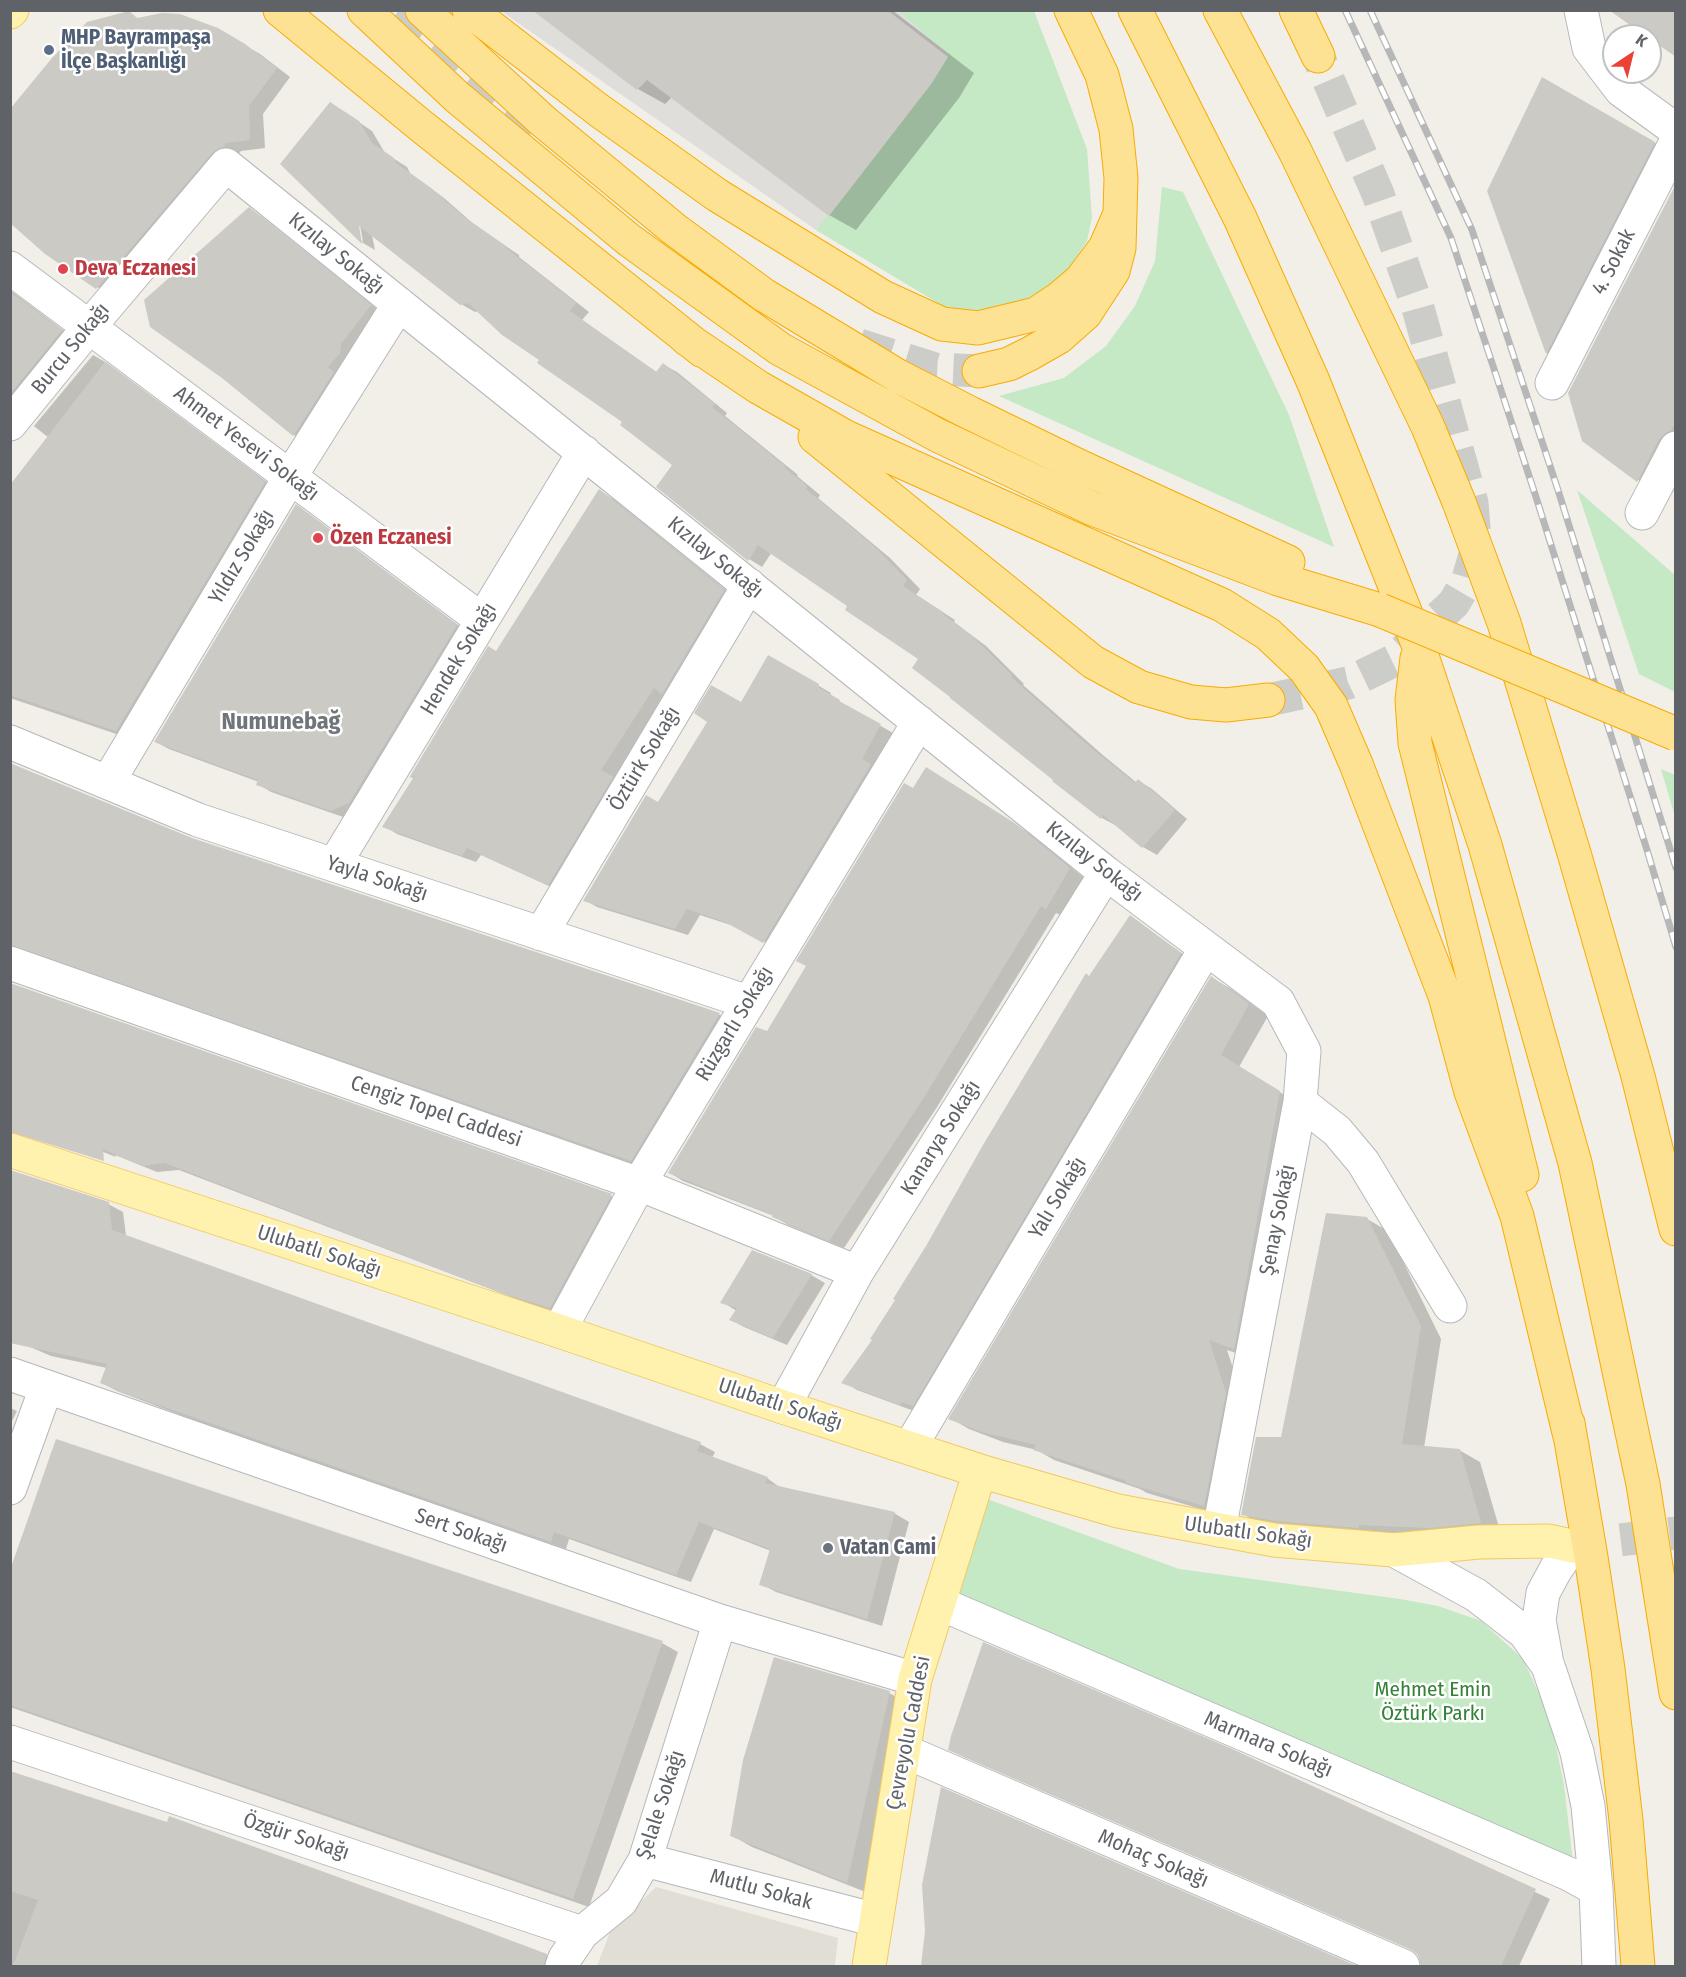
<!DOCTYPE html>
<html>
<head>
<meta charset="utf-8">
<style>
  body { margin:0 }
  #map { position:relative; width:1686px; height:1977px; overflow:hidden; background:#f1efe8; font-family:"Fira Sans Condensed",sans-serif }
  canvas { display:block }
  .frame { position:absolute; inset:0; border:12px solid #5f6368; pointer-events:none }
  .north { position:absolute; left:1602px; top:24px; width:60px; height:60px; box-sizing:border-box; background:#fff; border:2px solid #bfc1c3; border-radius:50%; rotate:35deg; font-size:16px; font-weight:700; line-height:24px; text-align:center; color:#5f6368 }
  .north::after { content:''; display:block; margin:auto; width:21px; height:27px; background:#ea4335; clip-path:polygon(50% 0,100% 100%,50% 72%,0 100%) }
</style>
</head>
<body>
<div id="map">
<canvas width="1686" height="1977"></canvas>
<div class="frame"></div>
<div class="north">K</div>
</div>
<script>
const ctx = document.querySelector('canvas').getContext('2d');
ctx.lineJoin = 'round';
function paint(path, color) {
  ctx.fillStyle = color;
  ctx.fill(path, 'evenodd');
}
function toPath(rows) {
  const path = new Path2D();
  for (const r of rows) {
    path.moveTo(r[0], r[1]);
    for (let i = 2; i < r.length; i += 2) path.lineTo(r[i], r[i + 1]);
  }
  return path;
}
function strokePath(path, color, width, dash) {
  ctx.strokeStyle = color;
  ctx.lineWidth = width;
  ctx.lineCap = dash ? 'butt' : 'round';
  ctx.setLineDash(dash || []);
  ctx.stroke(path);
}
function drawText(font, color, halo, rows, align = 'center') {
  ctx.font = font + ' "Fira Sans Condensed",sans-serif';
  ctx.lineWidth = 5;
  ctx.setLineDash([]);
  ctx.textBaseline = 'middle';
  ctx.strokeStyle = halo;
  ctx.fillStyle = color;
  for (const [text, x, y, turn = 0] of rows) {
    ctx.save();
    ctx.translate(x, y);
    ctx.rotate((+turn || 0) * Math.PI / 180);
    ctx.textAlign = isNaN(turn) ? turn : align;
    if (halo) ctx.strokeText(text, 0, 0);
    ctx.fillText(text, 0, 0);
    ctx.restore();
  }
}
paint(toPath([
  [501,11,898,11,950,55,816,230]
]), '#e0deda');
paint(toPath([
  [656,1887,838,1938,835,1966,597,1966,610,1932]
]), '#e1ded6');
paint(toPath([
  [898,11,1034,11,1087,149,1092,218,1087,241,1060,282,1028,303,978,313,943,306,816,230,949,55],
  [1162,187,1183,192,1289,415,1334,547,999,396,1064,378,1106,346,1135,306,1155,261],
  [1577,490,1675,575,1675,692,1639,674],
  [1661,769,1675,775,1675,817],
  [987,1499,1179,1569,1400,1599,1438,1606,1481,1621,1523,1659,1550,1718,1564,1785,1573,1863,958,1597]
]), '#c5e8c5');
paint(toPath([
  [535,10,892,10,974,73,959,98,856,230,829,215,672,97,665,104,638,89],
  [129,13,139,19,217,30,260,54,290,77,263,114,265,148,241,151,112,297,46,252],
  [1543,79,1676,155,1573,368,1547,353,1489,191],
  [344,112,372,131,385,153,407,167,410,173,444,198,476,226,519,255,519,257,589,312,582,320,658,373,664,365,677,372,727,413,725,416,798,475,797,476,820,495,818,498,890,558,920,589,916,595,955,620,954,622,986,646,1024,684,1023,685,1104,756,1137,783,1139,781,1152,789,1187,819,1157,855,1143,847,1116,824,1115,825,1102,818,921,659,849,605,772,552,762,567,749,559,674,465,624,422,478,311,475,312,461,304,372,235,375,250,363,243,282,164],
  [356,219,359,219,363,242,359,238],
  [1676,187,1676,475,1665,496,1638,480,1583,440],
  [249,209,262,217,383,314,307,443,294,435,223,376],
  [10,290,75,339,10,414],
  [93,355,107,363,279,491,131,739,10,698,10,487,49,438,34,426],
  [600,491,613,499,737,599,668,695,614,779,626,785,562,892,481,855,476,862,397,834,384,826,414,779,411,777,489,648,497,652],
  [309,514,470,634,346,818,271,792,258,784,259,782,169,749,156,742],
  [769,657,831,693,830,695,851,709,893,733,777,949,740,928,700,915,688,935,597,907,585,900,659,804,742,704],
  [10,764,192,839,720,1015,733,1022,645,1168,31,952,20,952,10,957],
  [941,778,1030,834,1084,878,1060,915,1056,913,937,1107,844,1248,788,1225,774,1216,683,1181,670,1173,767,1032,913,790],
  [1131,917,1194,962,914,1411,857,1390,844,1382,874,1339,1090,977],
  [1212,978,1231,989,1268,1016,1239,1067,1299,1104,1253,1359,1227,1350,1245,1405,1224,1516,1147,1493,1140,1489,1054,1460,1037,1450,1003,1442,969,1429,950,1418],
  [10,985,611,1196,624,1203,564,1315,514,1298,179,1170,157,1172,115,1155,116,1157,35,1126],
  [108,1204,123,1212,126,1236,700,1444,715,1452,712,1458,767,1478,781,1488,894,1513,909,1522,882,1626,776,1592,761,1584,771,1551,714,1529,691,1582,569,1539,566,1549,212,1427,117,1391,102,1383,107,1368,51,1356,21,1343],
  [1367,1219,1388,1231,1441,1339,1424,1448,1459,1450,1480,1462,1501,1534,1452,1539,1263,1526,1243,1514,1282,1439],
  [753,1252,811,1275,825,1283,787,1345,744,1327,731,1320,737,1311,722,1302],
  [10,1408,17,1411,10,1425],
  [10,1574,662,1643,678,1652,589,1907,10,1707],
  [889,1693,910,1704,868,1893,752,1847,731,1835],
  [950,1749,1229,1750,1550,1899,1519,1966,1423,1966,1417,1952,964,1757],
  [10,1773,544,1954,558,1963,557,1966,10,1966],
  [942,1789,1353,1966,922,1966]
]), '#0003');
paint(toPath([
  [532,10,887,10,948,57,932,83,829,216,647,80,637,90],
  [1609,10,1676,10,1676,57,1650,39,1650,36,1645,36],
  [129,11,137,18,162,13,180,14,218,28,245,44,277,68,249,106,250,140,226,143,223,147,212,153,96,289,45,254,10,223,10,109,52,58,87,22],
  [1542,77,1655,142,1546,354,1487,191],
  [330,102,359,121,372,143,394,158,396,163,431,188,463,216,506,246,506,248,576,303,570,311,656,372,663,363,715,404,712,407,786,467,785,468,807,486,806,489,876,548,907,580,903,586,943,612,942,613,972,636,1012,675,1011,677,1090,747,1135,783,1138,779,1175,810,1142,848,1103,815,1101,819,1052,781,1053,780,950,698,950,697,912,668,918,659,845,610,847,606,758,545,748,561,656,487,672,465,620,425,622,422,537,363,539,360,502,335,468,303,460,305,359,226,362,244,280,164],
  [1676,184,1676,422,1671,430,1666,433,1659,439,1637,482,1582,441,1568,393],
  [249,207,371,305,341,344,340,353,328,367,334,372,293,436,222,378,150,327,144,300],
  [10,292,62,330,10,394],
  [105,362,265,482,116,731,10,695,10,485],
  [599,489,724,590,662,694,654,688,601,770,613,777,548,885,467,848,462,856,382,827,415,775,409,778,488,646,496,651],
  [296,504,457,625,349,803,331,811,256,785,258,780,154,742],
  [768,655,819,684,818,687,840,700,839,701,881,724,862,759,871,764,763,943,725,922,687,909,675,929,583,901,646,795,658,802,707,722,694,713,711,685,741,702],
  [10,763,192,838,720,1013,631,1161,10,945],
  [926,767,1016,824,1070,868,1046,909,1041,906,923,1099,829,1241,772,1217,773,1215,668,1173,756,1027,767,1031,806,966,796,961,904,783,913,788],
  [1130,915,1181,953,913,1406,902,1402,900,1405,841,1383,872,1340,870,1339,895,1300,893,1299,926,1246,983,1145,1086,973,1089,976],
  [1211,976,1249,1004,1221,1055,1280,1091,1234,1349,1209,1340,1226,1393,1204,1506,1126,1483,1127,1481,1033,1450,1036,1445,982,1432,948,1419],
  [10,983,612,1194,550,1308,499,1292,165,1163,142,1166,103,1149,104,1161,10,1132],
  [10,1170,109,1202,112,1230,701,1442,697,1451,768,1477,765,1483,895,1512,867,1619,759,1585,770,1549,699,1522,676,1575,554,1532,551,1542,127,1394,100,1383,107,1364,10,1343],
  [1326,1213,1367,1217,1421,1326,1402,1444,1460,1449,1481,1523,1430,1528,1359,1525,1359,1528,1276,1521,1241,1515,1256,1437,1281,1437],
  [752,1250,812,1274,773,1338,729,1320,737,1308,720,1303],
  [56,1439,663,1641,573,1899,10,1705,10,1570],
  [983,1642,1230,1748,1536,1889,1501,1966,1421,1966,1418,1955,1410,1949,948,1750,951,1736],
  [774,1657,890,1691,847,1883,730,1836,743,1760],
  [10,1771,167,1822,169,1816,435,1912,547,1954,544,1966,13,1966,38,1900,10,1891],
  [941,1787,1357,1966,921,1966,925,1931,922,1885]
]), '#cccac5');
strokePath(toPath([
  [1572,1546,1676,1533]
]), '#ccccc8', 33, [33, 16]);
strokePath(toPath([
  [393,18,538,134],
  [859,345,935,369,979,371],
  [1268,700,1348,683,1393,661,1454,603,1468,579,1476,551,1472,503,1418,308,1378,194,1318,56]
]), '#ccccc8', 33, [33, 16]);
const minor = toPath([
  [1581,10,1589,48,1621,90,1676,130],
  [10,268,482,620],
  [1552,383,1676,142],
  [10,424,89,327,226,165,1106,873,1278,1002,1304,1051,1300,1102,1219,1530],
  [1642,513,1676,448],
  [10,742,198,820,748,1002],
  [108,782,290,477,399,304],
  [334,865,584,452],
  [541,934,749,585],
  [10,963,639,1184,857,1272],
  [1300,1102,1337,1131,1363,1162,1450,1306],
  [559,1331,639,1184,919,722],
  [10,1374,720,1621,915,1679],
  [783,1407,857,1272,1106,873],
  [910,1447,1206,948],
  [10,1488,46,1388],
  [1394,1550,1476,1595,1525,1633,1548,1666,1577,1752,1588,1806,1596,1889,1599,1966],
  [939,1603,1569,1874,1596,1889],
  [1546,1658,1539,1620,1543,1593,1556,1569,1572,1546],
  [10,1742,582,1933],
  [904,1751,1403,1966],
  [645,1860,876,1920],
  [562,1966,565,1958,582,1933,621,1901,645,1860,720,1621]
]);
const major = toPath([
  [10,12,12,10],
  [10,1150,559,1331,783,1407,980,1471,1118,1511,1274,1540,1394,1550,1479,1542,1549,1541,1572,1546],
  [869,1966,915,1679,980,1471]
]);
const highway = toPath([
  [280,10,420,125,703,351],
  [364,10,457,97,629,240,780,349,937,435,1093,509,1278,579,1380,610],
  [422,10,543,121,674,229,764,295,898,376,970,413,1079,466,1288,562],
  [469,10,597,109,717,195,883,297,942,324,978,328,1036,314,1060,298,1081,280,1105,248,1119,216],
  [1135,10,1240,218,1313,381,1418,644,1485,845,1575,1163,1643,1484,1676,1693],
  [1220,10,1295,151,1428,427,1459,502,1504,623,1574,853,1638,1076,1676,1229],
  [1296,10,1318,56],
  [687,339,758,387,846,437,1222,605,1268,634,1304,668,1331,706,1356,764,1445,996,1471,1092,1517,1216,1572,1445],
  [979,371,1009,364,1031,353,1059,337,1085,314,1113,271,1119,248,1121,178,1116,129,1102,75,1071,10],
  [815,437,1093,662,1139,687,1191,702,1226,705,1268,700],
  [1417,658,1412,700,1415,743,1522,1175],
  [1568,1423,1591,1557,1608,1669,1626,1820,1638,1966]
]);
strokePath(minor, '#b5b8bc', 35);
strokePath(major, '#f2c960', 35);
strokePath(highway, '#f9ab00', 35);
strokePath(minor, '#fff', 33);
strokePath(major, '#fff2af', 33);
strokePath(highway, '#fde293', 33);
const rail = toPath([
  [1345,10,1451,238,1536,497,1647,850,1676,947],
  [1370,10,1472,230,1558,490,1676,868]
]);
strokePath(rail, '#b6b7b8', 7);
strokePath(rail, '#fff', 4.5, [14]);
const highwayBridge = toPath([
  [1380,610,1676,734]
]);
strokePath(highwayBridge, '#f9ab00', 35, []);
strokePath(highwayBridge, '#fde293', 33);
for (const [x, y, r, color] of [
  [49,50,6,"#5c6f8a"],
  [63,269,6,"#e0444e"],
  [318,538,6,"#e0444e"],
  [828,1548,6,"#6b7280"]
]) {
  const dot = new Path2D();
  dot.arc(x, y, r, 0, 2 * Math.PI);
  ctx.fillStyle = color;
  ctx.fill(dot);
  strokePath(dot, '#fff', 2);
}
drawText('bold 21px', '#4e5e75', '#fff', [
  ["MHP Bayrampaşa",61,38],
  ["İlçe Başkanlığı",61,62]
], 'left');
drawText('21px', '#5f6368', '#fff', [
  ["Kızılay Sokağı",336,254,39],
  ["4. Sokak",1614,262,-63],
  ["Burcu Sokağı",71,349,-51],
  ["Ahmet Yesevi Sokağı",246,444,37],
  ["Yıldız Sokağı",242,557,-59],
  ["Kızılay Sokağı",715,558,39],
  ["Hendek Sokağı",459,659,-59],
  ["Öztürk Sokağı",645,759,-59],
  ["Kızılay Sokağı",1094,862,38],
  ["Yayla Sokağı",377,879,18],
  ["Rüzgarlı Sokağı",735,1024,-59],
  ["Cengiz Topel Caddesi",436,1112,19],
  ["Kanarya Sokağı",941,1138,-58],
  ["Yalı Sokağı",1058,1198,-59],
  ["Şenay Sokağı",1278,1220,-79],
  ["Ulubatlı Sokağı",319,1252,18],
  ["Ulubatlı Sokağı",780,1405,18],
  ["Sert Sokağı",461,1531,19],
  ["Ulubatlı Sokağı",1248,1533,8],
  ["Çevreyolu Caddesi",909,1733,-79],
  ["Marmara Sokağı",1268,1745,23],
  ["Şelale Sokağı",661,1805,-72],
  ["Özgür Sokağı",296,1837,18],
  ["Mohaç Sokağı",1153,1859,23],
  ["Mutlu Sokak",761,1890,15]
]);
drawText('bold 21px', '#be3a42', '#fff', [
  ["Deva Eczanesi",75,269],
  ["Özen Eczanesi",330,538]
], 'left');
drawText('bold 21px', '#5b616d', '#fff', [
  ["Vatan Cami",840,1548]
], 'left');
drawText('21px', '#348238', '#fff', [
  ["Mehmet Emin",1433,1690],
  ["Öztürk Parkı",1433,1714]
]);
drawText('bold 24px', '#70757a', '#fff', [
  ["Numunebağ",281,722]
]);
</script>
</body>
</html>
